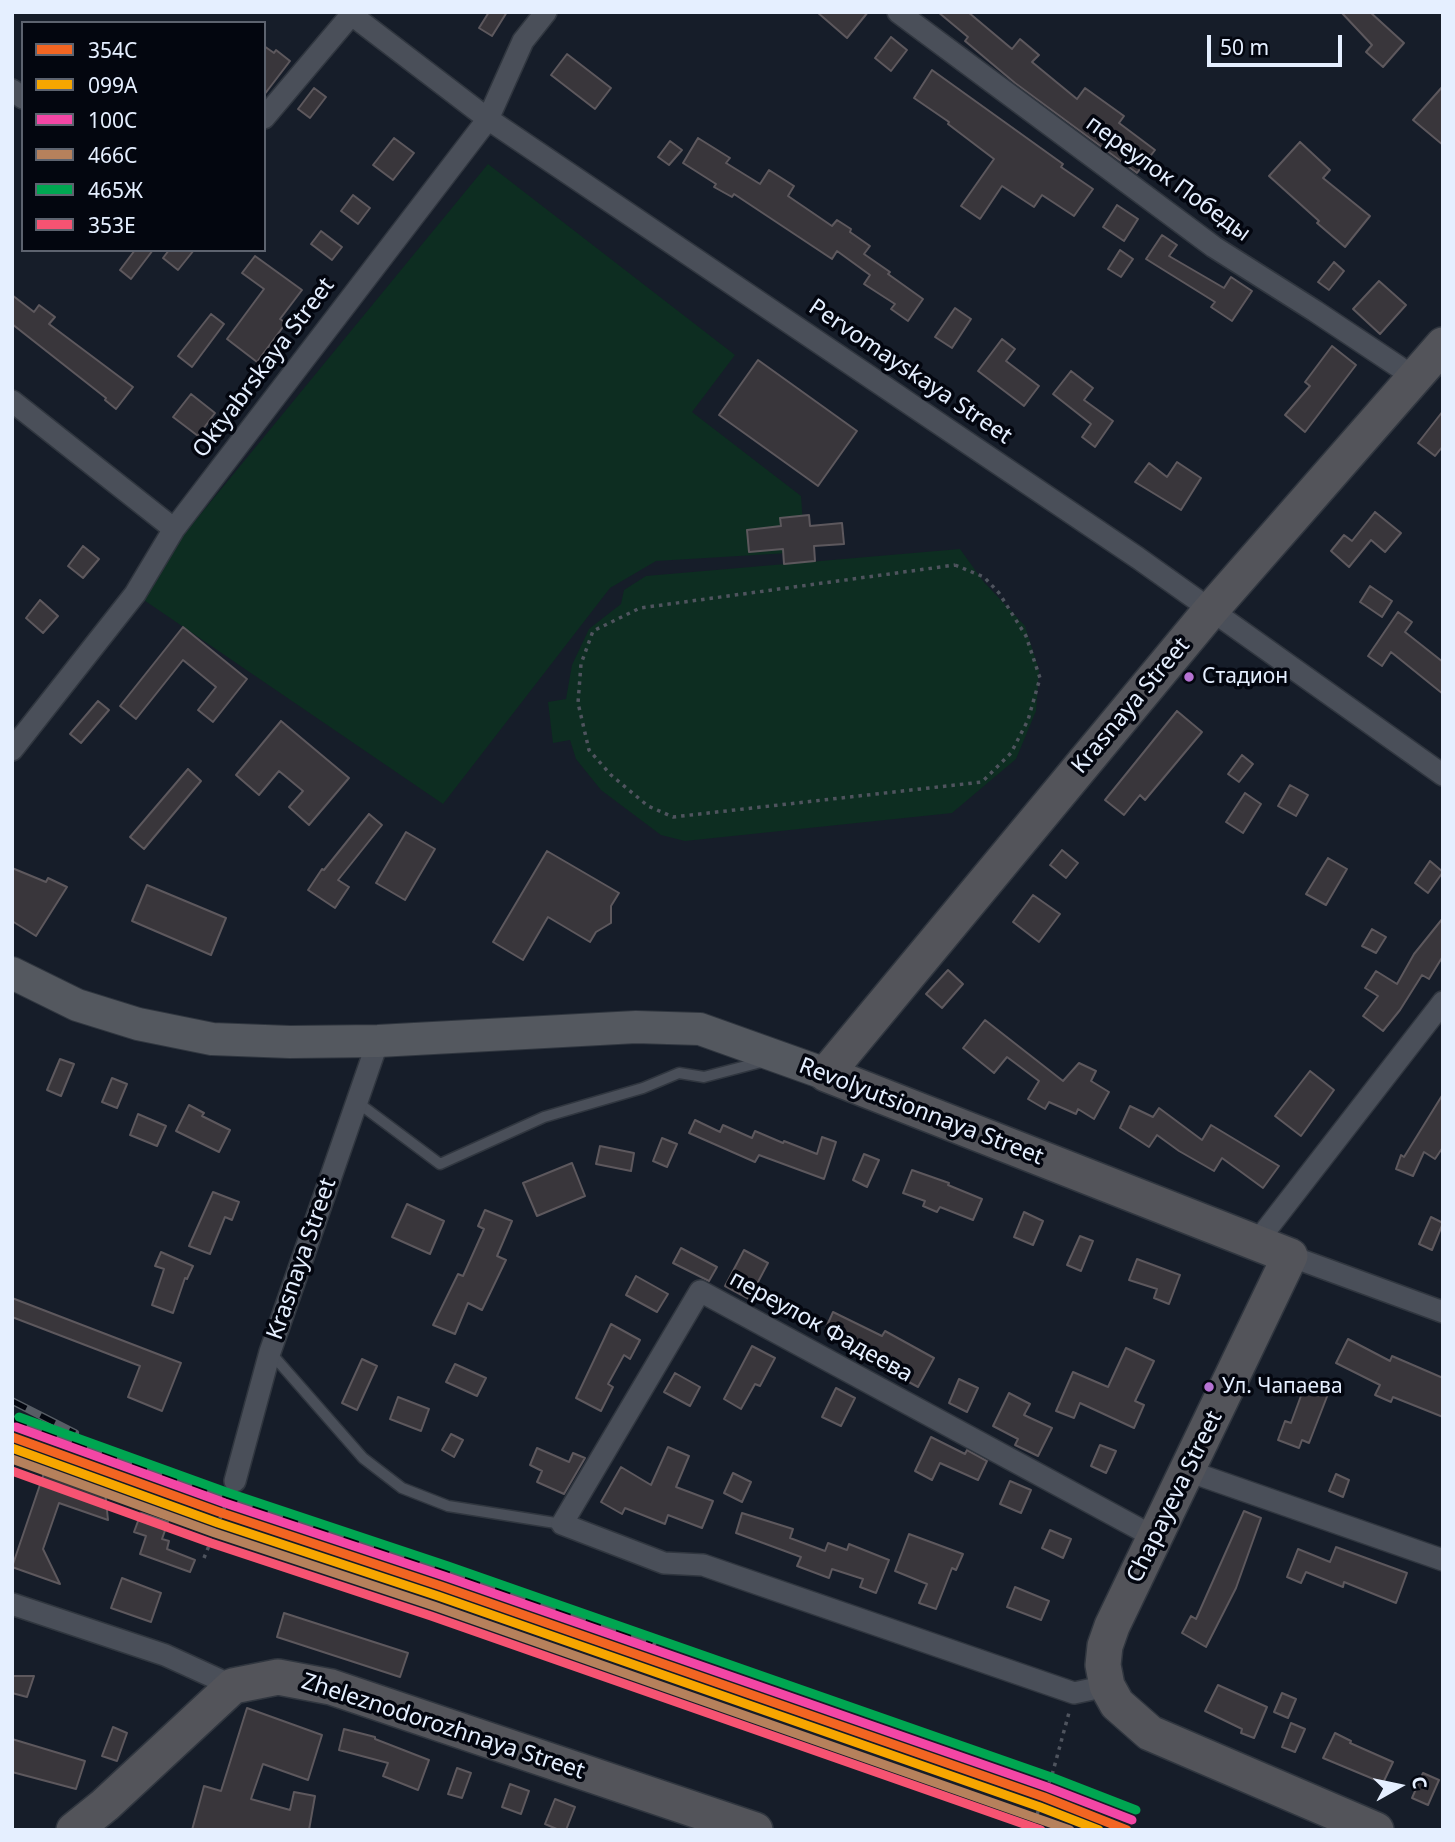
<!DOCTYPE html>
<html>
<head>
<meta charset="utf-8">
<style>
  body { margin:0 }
  #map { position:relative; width:1455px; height:1842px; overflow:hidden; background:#161d29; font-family:"Noto Sans",sans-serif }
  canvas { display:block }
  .frame { position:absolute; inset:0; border:14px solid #e5efff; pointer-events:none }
  .legend { position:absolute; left:21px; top:21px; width:245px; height:231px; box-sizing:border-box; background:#03060f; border:2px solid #5d636f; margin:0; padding:9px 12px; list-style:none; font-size:21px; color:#e5efff }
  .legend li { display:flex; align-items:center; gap:14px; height:35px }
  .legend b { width:35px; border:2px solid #5d636f }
  .north { position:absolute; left:1364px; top:1751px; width:70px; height:70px; -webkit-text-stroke:5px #03060f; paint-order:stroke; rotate:81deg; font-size:19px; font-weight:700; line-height:28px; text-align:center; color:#e5efff }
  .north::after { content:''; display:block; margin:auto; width:24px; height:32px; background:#e5efff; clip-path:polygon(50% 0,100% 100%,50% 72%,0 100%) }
  .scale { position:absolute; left:1207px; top:35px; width:135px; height:32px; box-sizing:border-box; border:4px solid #e5efff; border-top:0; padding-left:9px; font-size:21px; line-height:24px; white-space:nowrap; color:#e5efff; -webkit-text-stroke:5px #03060f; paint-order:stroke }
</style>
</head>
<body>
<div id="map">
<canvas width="1455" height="1842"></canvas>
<div class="frame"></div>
<ul class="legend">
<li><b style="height:9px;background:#f26522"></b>354С</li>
<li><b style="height:9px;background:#f7a600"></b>099А</li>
<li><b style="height:9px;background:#f346a5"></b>100C</li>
<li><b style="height:9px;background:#b6815c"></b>466С</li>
<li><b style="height:9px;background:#00a651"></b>465Ж</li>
<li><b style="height:9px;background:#f65372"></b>353Е</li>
</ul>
<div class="north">С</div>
<div class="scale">50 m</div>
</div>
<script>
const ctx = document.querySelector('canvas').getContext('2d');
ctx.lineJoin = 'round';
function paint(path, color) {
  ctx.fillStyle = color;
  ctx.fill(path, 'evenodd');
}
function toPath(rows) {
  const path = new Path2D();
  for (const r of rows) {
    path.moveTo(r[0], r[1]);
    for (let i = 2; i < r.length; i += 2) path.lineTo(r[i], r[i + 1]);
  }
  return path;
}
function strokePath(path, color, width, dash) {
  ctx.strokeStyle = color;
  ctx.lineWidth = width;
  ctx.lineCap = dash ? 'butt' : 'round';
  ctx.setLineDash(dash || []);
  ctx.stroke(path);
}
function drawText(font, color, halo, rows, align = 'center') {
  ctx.font = font + ' "Noto Sans",sans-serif';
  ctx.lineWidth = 7;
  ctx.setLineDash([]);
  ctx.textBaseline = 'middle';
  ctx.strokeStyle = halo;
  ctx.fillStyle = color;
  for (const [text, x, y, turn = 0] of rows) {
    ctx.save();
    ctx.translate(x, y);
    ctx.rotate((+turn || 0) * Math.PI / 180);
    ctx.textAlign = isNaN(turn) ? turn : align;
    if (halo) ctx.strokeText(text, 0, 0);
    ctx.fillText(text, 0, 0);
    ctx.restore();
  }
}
paint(toPath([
  [488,164,735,355,692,412,801,496,805,552,656,561,610,588,443,804,135,594],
  [960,549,983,581,1025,626,1039,670,1036,711,1016,759,952,813,685,841,661,835,601,790,576,759,570,740,553,743,548,702,566,699,572,665,589,629,621,604,624,590,646,576]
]), '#0d2d21');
const building = toPath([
  [489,12,507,12,492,36,479,28,489,12],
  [817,12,868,12,847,38,817,12],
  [938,12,968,12,1012,49,1020,39,1039,55,1032,62,1077,99,1085,88,1124,116,1119,123,1155,150,1137,173,1015,83,965,41,968,37,938,12],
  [1341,12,1370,12,1404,43,1383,67,1366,52,1372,45,1341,12],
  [891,37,907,50,891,71,875,58,891,37],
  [264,46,274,53,276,50,290,61,264,95,264,46],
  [567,54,611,88,595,109,551,75,567,54],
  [932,70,1063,164,1061,167,1093,189,1074,216,1042,195,1034,207,1002,186,980,219,961,206,994,159,948,124,949,122,914,98,932,70],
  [1443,86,1443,145,1413,120,1443,86],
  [314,88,326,97,310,118,298,109,314,88],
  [394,138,414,153,393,180,373,165,394,138],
  [698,138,730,158,726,163,760,184,769,170,794,186,788,196,832,226,837,220,851,229,850,232,870,246,864,254,890,272,888,274,923,299,908,321,891,309,895,304,864,284,870,275,837,251,832,259,734,194,732,197,714,187,716,184,683,163,698,138],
  [670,141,682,150,669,165,658,157,670,141],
  [1300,142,1330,170,1323,178,1370,216,1345,247,1317,223,1319,221,1269,176,1300,142],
  [353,195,370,208,358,224,341,211,353,195],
  [1117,205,1138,219,1124,241,1103,227,1117,205],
  [321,231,342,247,332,260,311,244,321,231],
  [1162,235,1177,245,1169,256,1224,288,1231,277,1252,291,1232,321,1211,307,1215,302,1146,259,1162,235],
  [135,250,153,250,131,279,120,270,135,250],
  [169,250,194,250,178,270,163,258,169,250],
  [1120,250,1133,259,1121,277,1108,269,1120,250],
  [255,256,302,290,280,319,286,323,257,362,227,339,264,289,242,273,255,256],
  [1334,262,1344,271,1329,290,1318,282,1334,262],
  [1379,281,1406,305,1380,334,1353,309,1379,281],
  [12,295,34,312,39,305,55,317,49,324,133,387,116,409,105,400,106,398,12,324,12,295],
  [955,308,971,319,952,348,935,337,955,308],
  [211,314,224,324,192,367,178,356,211,314],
  [1002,339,1015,349,1006,361,1039,386,1024,406,978,371,1002,339],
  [1332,346,1356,365,1305,432,1285,415,1310,386,1305,382,1332,346],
  [758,360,857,431,818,486,719,415,758,360],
  [1071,371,1093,388,1084,400,1113,421,1095,447,1082,437,1091,424,1053,394,1071,371],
  [191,394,215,413,198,436,173,417,191,394],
  [1443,411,1443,446,1435,456,1418,443,1443,411],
  [1177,462,1201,478,1181,510,1135,482,1149,463,1167,477,1177,462],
  [1375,512,1401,533,1385,552,1371,540,1349,567,1331,551,1344,535,1352,541,1375,512],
  [809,515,810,526,842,523,844,544,814,546,815,561,784,564,783,549,749,552,747,530,781,526,780,518,809,515],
  [83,546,99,559,83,578,68,566,83,546],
  [1370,586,1392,601,1382,617,1360,602,1370,586],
  [40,600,58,616,43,633,26,618,40,600],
  [1398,612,1412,622,1405,632,1443,662,1443,694,1391,652,1382,666,1368,656,1398,612],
  [183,627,247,679,213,722,198,710,216,687,183,660,136,719,120,706,183,627],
  [98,701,109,710,81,743,70,734,98,701],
  [1177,711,1202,732,1145,800,1140,795,1124,815,1105,800,1177,711],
  [281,721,349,778,309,825,289,807,303,791,279,771,259,795,236,775,281,721],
  [1242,755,1253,764,1239,782,1228,774,1242,755],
  [188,769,201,781,144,849,130,837,188,769],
  [1290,785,1308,795,1296,816,1278,806,1290,785],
  [1245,793,1261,804,1243,833,1226,822,1245,793],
  [369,814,382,825,338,880,349,887,335,908,308,890,322,869,324,870,369,814],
  [406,832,435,849,405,900,376,883,406,832],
  [1062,850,1078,863,1066,878,1050,865,1062,850],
  [547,851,619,893,611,906,611,923,596,932,590,942,548,917,523,960,493,942,547,851],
  [1328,858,1347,869,1326,905,1306,894,1328,858],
  [1430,861,1443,872,1428,893,1415,883,1430,861],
  [12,868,46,882,48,878,67,887,36,936,12,921,12,868],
  [147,885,226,918,211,955,132,921,147,885],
  [1033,895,1060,914,1039,942,1013,922,1033,895],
  [1443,918,1443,956,1429,979,1422,975,1400,1010,1383,1031,1363,1016,1378,996,1365,988,1376,971,1397,984,1414,954,1443,918],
  [1372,929,1386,937,1376,953,1362,946,1372,929],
  [948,970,963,984,942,1008,926,994,948,970],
  [985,1020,1063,1081,1079,1063,1096,1071,1091,1081,1109,1092,1094,1119,1078,1109,1076,1114,1049,1102,1045,1109,1028,1099,1039,1081,1007,1057,994,1073,963,1048,985,1020],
  [60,1059,74,1064,61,1096,47,1090,60,1059],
  [1310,1071,1334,1090,1301,1136,1275,1116,1310,1071],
  [112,1078,127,1084,117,1108,102,1102,112,1078],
  [1443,1094,1443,1147,1435,1159,1424,1152,1413,1176,1396,1169,1401,1155,1404,1157,1443,1094],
  [189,1105,204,1113,202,1116,230,1130,219,1152,176,1131,189,1105],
  [1130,1106,1153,1117,1159,1108,1202,1140,1211,1125,1279,1166,1263,1188,1222,1158,1214,1171,1179,1151,1157,1135,1149,1147,1120,1128,1130,1106],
  [138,1114,166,1126,157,1146,130,1135,138,1114],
  [695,1120,720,1132,723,1125,752,1138,755,1131,783,1143,784,1141,817,1154,822,1137,836,1142,824,1179,759,1155,755,1162,689,1133,695,1120],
  [662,1138,677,1144,667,1167,653,1161,662,1138],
  [600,1146,634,1153,631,1171,596,1164,600,1146],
  [864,1154,879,1160,867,1187,853,1180,864,1154],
  [572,1163,585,1196,537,1216,523,1183,572,1163],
  [912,1170,949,1183,948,1185,982,1199,973,1220,940,1207,937,1212,923,1206,925,1201,903,1193,912,1170],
  [213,1192,239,1202,232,1220,225,1217,210,1254,189,1246,213,1192],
  [407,1204,444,1221,430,1254,392,1237,407,1204],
  [485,1210,512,1221,497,1256,506,1260,482,1310,468,1303,455,1334,433,1325,458,1274,463,1276,484,1229,478,1226,485,1210],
  [1024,1212,1043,1221,1033,1245,1014,1237,1024,1212],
  [1431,1217,1443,1223,1432,1250,1419,1244,1431,1217],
  [1080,1236,1093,1241,1081,1271,1067,1265,1080,1236],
  [681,1248,717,1267,709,1281,673,1263,681,1248],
  [744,1250,768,1263,749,1299,725,1286,744,1250],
  [161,1252,193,1266,187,1279,185,1278,173,1313,152,1305,164,1269,155,1266,161,1252],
  [1137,1259,1180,1275,1169,1304,1154,1298,1157,1289,1129,1280,1137,1259],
  [636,1276,668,1294,657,1312,626,1295,636,1276],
  [12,1298,181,1363,162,1411,128,1397,140,1366,12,1317,12,1298],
  [833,1312,882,1336,885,1331,934,1358,918,1387,870,1361,874,1354,825,1330,833,1312],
  [611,1324,640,1340,630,1359,624,1355,608,1384,613,1387,601,1411,576,1398,611,1324],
  [1348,1339,1390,1361,1392,1356,1443,1378,1443,1417,1393,1397,1391,1402,1375,1395,1380,1385,1336,1363,1348,1339],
  [752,1346,775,1358,760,1386,755,1384,741,1409,724,1399,752,1346],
  [1126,1348,1154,1361,1135,1401,1144,1405,1134,1428,1080,1403,1074,1418,1056,1411,1073,1372,1108,1387,1126,1348],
  [362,1359,377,1366,357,1410,342,1403,362,1359],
  [455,1364,486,1378,477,1396,446,1382,455,1364],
  [675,1373,700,1387,690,1406,664,1392,675,1373],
  [959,1379,978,1388,967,1412,949,1403,959,1379],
  [1305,1385,1328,1394,1309,1443,1302,1440,1299,1448,1278,1440,1285,1421,1291,1423,1305,1385],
  [836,1388,855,1398,841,1426,822,1417,836,1388],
  [1009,1393,1030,1404,1024,1415,1052,1428,1038,1456,1015,1445,1018,1439,993,1426,1009,1393],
  [398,1397,429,1409,421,1431,390,1419,398,1397],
  [451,1434,463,1440,454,1457,442,1450,451,1434],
  [931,1437,965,1454,967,1450,987,1461,978,1480,940,1463,932,1480,915,1471,931,1437],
  [1100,1445,1116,1451,1106,1473,1091,1466,1100,1445],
  [668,1447,689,1456,676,1487,713,1501,702,1528,668,1515,665,1524,625,1508,622,1514,601,1502,621,1467,651,1485,668,1447],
  [537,1448,569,1462,573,1453,585,1458,564,1494,537,1482,542,1471,530,1465,537,1448],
  [45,1470,105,1491,108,1520,59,1503,43,1549,60,1584,12,1567,45,1470],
  [733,1473,751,1482,742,1502,724,1493,733,1473],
  [1336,1474,1349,1480,1343,1497,1329,1491,1336,1474],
  [1010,1481,1031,1490,1021,1513,1000,1504,1010,1481],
  [1244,1511,1261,1518,1236,1588,1206,1647,1182,1633,1191,1616,1196,1619,1244,1511],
  [141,1513,168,1522,162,1539,169,1541,167,1549,195,1560,190,1572,140,1554,146,1536,134,1532,141,1513],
  [742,1513,793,1529,790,1538,825,1551,828,1543,847,1550,849,1544,889,1560,876,1593,860,1587,863,1579,832,1569,829,1578,797,1566,801,1557,736,1533,742,1513],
  [1050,1530,1071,1539,1063,1558,1042,1548,1050,1530],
  [909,1534,963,1554,956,1570,952,1568,936,1609,919,1603,927,1584,895,1571,909,1534],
  [1336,1547,1407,1573,1396,1603,1344,1582,1343,1587,1306,1572,1301,1583,1287,1577,1298,1549,1330,1562,1336,1547],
  [122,1578,161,1593,151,1622,111,1608,122,1578],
  [1015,1587,1049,1601,1041,1620,1007,1607,1015,1587],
  [284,1613,408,1653,400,1677,277,1637,284,1613],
  [12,1676,34,1676,27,1697,12,1693,12,1676],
  [1218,1685,1267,1707,1254,1738,1241,1733,1242,1729,1205,1711,1218,1685],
  [1282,1693,1296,1699,1288,1718,1274,1712,1282,1693],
  [247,1708,322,1735,308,1780,263,1764,251,1799,290,1810,294,1792,315,1796,309,1830,192,1830,204,1786,221,1791,247,1708],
  [1291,1723,1305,1729,1295,1752,1282,1747,1291,1723],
  [113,1727,127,1733,117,1761,102,1756,113,1727],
  [344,1729,375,1737,375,1739,429,1760,418,1790,383,1776,388,1763,339,1750,344,1729],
  [1335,1733,1351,1741,1350,1743,1393,1762,1383,1783,1323,1758,1335,1733],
  [12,1739,85,1761,76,1789,12,1772,12,1739],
  [457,1768,471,1773,462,1798,448,1794,457,1768],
  [1423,1773,1439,1780,1428,1805,1412,1798,1423,1773],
  [510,1784,529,1791,521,1814,502,1807,510,1784],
  [555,1799,575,1807,566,1830,559,1830,545,1824,555,1799]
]);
paint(building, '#39363b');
strokePath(building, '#5d585d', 2);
const lane = toPath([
  [357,1102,440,1164,544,1117,643,1088,679,1073,704,1077,765,1061],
  [270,1352,363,1458,402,1488,448,1506,562,1524]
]);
const street = toPath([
  [348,12,488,119,1138,558,1443,775],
  [898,12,1214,247,1315,311,1414,377],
  [12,90,23,98],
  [264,118,351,15],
  [12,401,174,529],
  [12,750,135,594,174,529,488,119,523,41,546,12],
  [1256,1243,1443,1002],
  [1290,1256,1443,1312],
  [1188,1471,1443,1560],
  [235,1481,270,1352,378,1041],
  [12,1604,165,1655,233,1686],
  [1107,1686,1074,1693,703,1565,664,1563,562,1524,700,1291,1156,1538]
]);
const secondary = toPath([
  [12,973,77,1005,138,1024,212,1039,290,1042,378,1041,636,1027,700,1029,826,1074]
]);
const primary = toPath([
  [74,1830,105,1805,233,1686,278,1677,331,1687,755,1830],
  [1376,1830,1150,1733,1117,1704,1107,1686,1103,1665,1105,1646,1112,1626,1290,1256,826,1074,1210,611,1443,345]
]);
strokePath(lane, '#30363f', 13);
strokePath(street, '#30363f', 24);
strokePath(secondary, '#30363f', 34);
strokePath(primary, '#30363f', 38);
strokePath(toPath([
  [955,565,984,577,999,593,1026,636,1040,678,1028,720,1011,753,982,782,673,817,648,806,611,775,589,750,578,703,581,664,593,631,640,608,955,565],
  [204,1558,228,1499],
  [1031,1830,1052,1775,1070,1709]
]), '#4f545e', 3.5, [3.5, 5]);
strokePath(lane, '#4a4f59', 10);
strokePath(street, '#4a4f59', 21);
strokePath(secondary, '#54585f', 32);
strokePath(primary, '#53545a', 35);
const rail = toPath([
  [12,1401,75,1433],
  [12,1419,228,1498,653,1642]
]);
strokePath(rail, '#575d65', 8);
strokePath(rail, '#03060f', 5, [16]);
strokePath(toPath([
  [12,1437,222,1513,441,1586,1044,1797,1127,1830]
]), '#f26522', 9);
strokePath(toPath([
  [12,1448,218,1523,438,1596,1040,1807,1099,1830]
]), '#f7a600', 9);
strokePath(toPath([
  [16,1427,225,1503,444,1576,1047,1787,1132,1820]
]), '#f346a5', 9);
strokePath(toPath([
  [12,1459,215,1533,434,1606,1070,1830]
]), '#b6815c', 9);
strokePath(toPath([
  [19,1417,229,1493,448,1566,1051,1777,1136,1810]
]), '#00a651', 9);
strokePath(toPath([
  [12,1471,211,1543,431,1616,1041,1830]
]), '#f65372', 9);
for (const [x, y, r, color] of [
  [1189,677,6,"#b673d3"],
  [1209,1387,6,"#b673d3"]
]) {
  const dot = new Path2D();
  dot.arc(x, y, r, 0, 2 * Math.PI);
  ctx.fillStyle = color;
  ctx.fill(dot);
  strokePath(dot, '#03060f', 2.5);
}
drawText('21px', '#e5efff', '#03060f', [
  ["Стадион",1202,677],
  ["Ул. Чапаева",1222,1387]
], 'left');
drawText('23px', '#e5efff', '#03060f', [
  ["переулок Победы",1168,179,36],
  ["Oktyabrskaya Street",264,368,-53],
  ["Pervomayskaya Street",910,372,34],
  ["Krasnaya Street",1131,706,-50],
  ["Revolyutsionnaya Street",921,1112,21],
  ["Krasnaya Street",302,1259,-71],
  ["переулок Фадеева",821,1327,29],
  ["Chapayeva Street",1175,1497,-64],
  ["Zheleznodorozhnaya Street",443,1727,18]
]);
</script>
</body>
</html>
